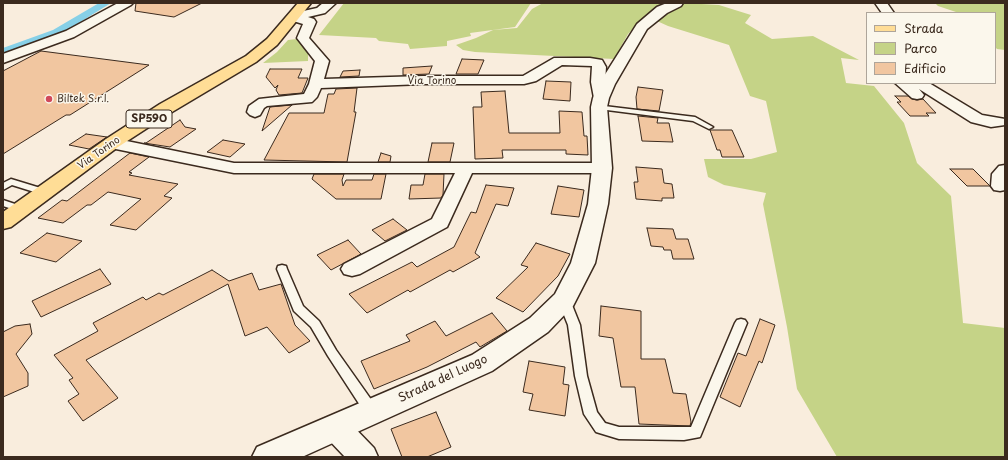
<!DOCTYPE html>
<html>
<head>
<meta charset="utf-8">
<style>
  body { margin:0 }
  #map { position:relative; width:1008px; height:460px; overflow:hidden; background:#f9eddd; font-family:"Playpen Sans",sans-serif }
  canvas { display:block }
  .frame { position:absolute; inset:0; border:4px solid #3b2a1e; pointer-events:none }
  .legend { position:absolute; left:866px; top:12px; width:130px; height:72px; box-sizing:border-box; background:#fbf7ec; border:1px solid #aea59a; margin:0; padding:5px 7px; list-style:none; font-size:12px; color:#3b2a1e }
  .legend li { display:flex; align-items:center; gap:8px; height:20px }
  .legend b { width:20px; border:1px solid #aea59a }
</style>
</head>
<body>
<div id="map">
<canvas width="1008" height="460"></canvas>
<div class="frame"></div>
<ul class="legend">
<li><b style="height:5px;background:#ffdd96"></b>Strada</li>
<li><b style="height:11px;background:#c5d387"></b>Parco</li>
<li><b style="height:11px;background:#f1c6a0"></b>Edificio</li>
</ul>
</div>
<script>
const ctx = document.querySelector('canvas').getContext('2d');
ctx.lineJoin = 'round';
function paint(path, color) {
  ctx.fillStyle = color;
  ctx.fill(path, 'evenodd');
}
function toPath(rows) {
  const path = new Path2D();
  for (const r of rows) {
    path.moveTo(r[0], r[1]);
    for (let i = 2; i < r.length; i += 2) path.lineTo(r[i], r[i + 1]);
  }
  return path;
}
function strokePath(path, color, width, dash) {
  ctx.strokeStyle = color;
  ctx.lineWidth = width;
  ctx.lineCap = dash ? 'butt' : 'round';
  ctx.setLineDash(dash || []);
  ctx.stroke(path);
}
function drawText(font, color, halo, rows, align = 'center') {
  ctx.font = font + ' "Playpen Sans",sans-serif';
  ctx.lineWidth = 3;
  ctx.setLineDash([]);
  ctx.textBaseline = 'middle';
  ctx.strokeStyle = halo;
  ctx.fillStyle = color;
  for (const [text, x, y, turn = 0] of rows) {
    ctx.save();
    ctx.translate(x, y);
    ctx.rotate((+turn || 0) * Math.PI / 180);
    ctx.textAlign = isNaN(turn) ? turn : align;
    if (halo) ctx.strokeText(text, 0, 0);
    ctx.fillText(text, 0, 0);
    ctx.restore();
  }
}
paint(toPath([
  [344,3,531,3,515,27,470,33,471,36,447,41,447,46,410,49,408,44,379,41,376,38,319,35],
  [543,3,666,3,647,15,628,34,614,59,475,52,463,50,456,45,476,38,493,30,517,28,532,9],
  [684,3,719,5,751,15,745,23,772,39,813,36,859,60,841,58,846,83,874,86,904,123,917,163,951,196,963,323,1005,328,1005,457,837,457,797,389,787,327,763,204,766,193,724,185,708,177,704,159,751,159,777,152,766,101,750,96,729,45,668,26,657,21,676,5],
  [935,3,1005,3,1005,50,997,49,995,47,995,13,959,13,938,6],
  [297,39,308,52,308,61,263,63,277,52,288,40]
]), '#c5d387');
paint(toPath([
  [99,3,111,3,61,34,3,56,3,48,53,30,99,3]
]), '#87d0e7');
const building = toPath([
  [136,3,202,3,174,17,135,11,136,3],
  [41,51,149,65,70,115,66,115,3,154,3,71,41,51],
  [462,59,484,60,478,74,456,74,462,59],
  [432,66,429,74,403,75,403,68,432,66],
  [270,69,302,69,298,78,308,78,302,93,279,95,276,90,278,85,275,88,266,77,270,69],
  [360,70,359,76,340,77,343,71,360,70],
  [546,81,571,82,570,101,543,99,546,81],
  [638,87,663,90,659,111,637,109,636,97,638,87],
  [357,88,354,112,356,112,347,162,264,160,289,113,324,113,328,94,334,94,336,89,357,88],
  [505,91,509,133,560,133,559,111,582,112,584,136,587,136,588,155,566,154,566,150,502,150,503,158,475,159,473,107,482,107,481,92,505,91],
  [895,96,908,96,912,99,917,100,923,99,936,113,926,113,929,116,910,116,897,102,901,102,895,96],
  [292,105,262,131,270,107,292,105],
  [638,116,658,118,657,123,669,123,673,142,642,141,638,116],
  [180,120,185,127,196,129,170,147,144,143,146,143,180,120],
  [710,130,732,130,744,157,722,157,720,150,717,150,710,130],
  [86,134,107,137,89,149,69,145,86,134],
  [223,140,245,144,230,157,207,152,223,140],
  [432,143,454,143,450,162,428,162,432,143],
  [130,153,149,157,129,172,132,173,129,175,178,184,164,196,172,198,136,230,110,225,141,199,108,192,91,205,87,205,63,223,38,218,62,200,67,201,130,153],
  [381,153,391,156,390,162,378,162,381,153],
  [636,167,662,169,664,183,672,184,674,198,662,198,662,201,636,199,634,182,638,182,636,167],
  [950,169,973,169,990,186,967,186,950,169],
  [314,174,344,174,342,180,343,186,346,180,372,180,374,174,386,174,381,199,336,199,312,179,314,174],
  [425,174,444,174,443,195,441,198,409,199,411,185,423,185,425,174],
  [486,185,514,188,508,206,496,204,475,253,480,257,453,272,450,270,410,292,408,290,367,313,349,294,412,262,417,267,454,247,471,212,476,213,486,185],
  [558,186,584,190,579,217,551,214,558,186],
  [393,219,407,230,385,241,372,230,393,219],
  [647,228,673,229,676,239,688,239,694,259,673,259,671,250,664,250,663,247,651,246,647,228],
  [47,233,82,241,56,262,20,253,47,233],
  [348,240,361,254,331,270,317,255,348,240],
  [536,243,570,254,558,276,523,312,496,298,528,267,521,265,536,243],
  [100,269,111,284,41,317,32,301,100,269],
  [212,270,229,281,252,273,259,290,281,284,295,325,310,341,289,353,267,327,245,336,228,284,86,360,118,398,83,421,68,401,79,394,69,380,73,378,54,355,98,331,93,323,143,297,146,300,159,293,163,295,212,270],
  [601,306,641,311,641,359,665,359,673,393,686,394,691,422,690,426,639,424,635,387,621,387,613,338,599,336,601,306],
  [492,313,507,331,480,347,476,342,427,367,374,389,361,361,410,341,406,335,435,321,446,336,492,313],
  [760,319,775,325,762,363,759,361,740,407,720,397,738,353,746,356,760,319],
  [30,324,32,334,16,354,28,373,28,386,3,397,3,332,15,326,30,324],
  [529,361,565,367,563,384,569,385,565,416,529,410,533,394,523,392,529,361],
  [436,412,451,447,427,457,402,457,391,429,436,412]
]);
paint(building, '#f1c6a0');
strokePath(building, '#3b2a1e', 1);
const service = toPath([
  [596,105,695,117,713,127,709,129,693,121,599,109,595,107,596,105],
  [11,179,47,190,49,192,44,195,12,185,3,190,3,183,11,179],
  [3,200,24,207,26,209,21,212,3,206,3,200],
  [282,265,286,266,287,269,303,306,319,321,336,350,377,408,379,412,377,416,372,418,367,416,328,356,311,327,294,311,277,269,278,266,282,265],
  [564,296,568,297,570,300,580,325,587,376,597,412,605,423,619,427,691,427,735,323,737,320,741,319,745,320,747,323,700,437,684,440,619,439,596,432,584,414,575,376,568,325,558,300,560,297,564,296]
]);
const minor = toPath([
  [118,3,133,3,131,5,74,37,3,63,3,54,66,31,118,3],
  [323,3,336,3,325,13,308,17,314,19,316,22,309,38,329,61,324,79,423,76,523,76,554,58,590,58,602,60,606,67,605,82,608,98,606,101,601,102,596,101,594,98,591,82,592,66,562,65,536,81,524,84,423,84,321,88,317,97,312,102,267,106,264,108,260,115,255,117,250,115,247,112,249,106,259,99,304,94,309,84,315,61,297,38,303,24,290,20,288,17,290,14,317,8,323,3],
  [875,3,887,3,894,13,882,13,875,3],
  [895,83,911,83,913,84,912,83,929,83,982,115,1005,119,1005,125,991,127,971,122,919,89,924,95,922,98,917,99,912,98,895,83],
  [112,138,234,163,602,163,608,164,611,168,608,172,602,173,472,173,447,227,360,274,352,276,344,274,341,269,344,264,432,219,455,173,234,173,106,147,104,143,106,139,112,138],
  [1005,165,1005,190,1000,191,994,190,991,186,992,174,999,166,1005,165],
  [336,416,346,419,374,448,378,457,345,457,326,437,322,428,326,419,336,416]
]);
const tertiary = toPath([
  [667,3,683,3,681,6,667,13,647,29,615,84,609,98,607,107,612,168,608,204,595,263,573,306,548,332,492,371,302,457,252,457,257,447,472,355,530,318,555,294,571,263,588,204,592,168,591,107,593,98,599,84,637,24,657,7,667,3]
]);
const primary = toPath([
  [298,3,311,3,277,45,256,62,172,112,118,147,11,227,3,229,3,212,106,139,160,104,246,56,267,39,298,3]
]);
strokePath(service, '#3b2a1e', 3);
strokePath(minor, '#3b2a1e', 3);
strokePath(tertiary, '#3b2a1e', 3);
strokePath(primary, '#3b2a1e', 3);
paint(service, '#fbf7ec');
paint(minor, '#fbf7ec');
paint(tertiary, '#fbf7ec');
paint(primary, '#ffdd96');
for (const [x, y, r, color] of [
  [49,99,4,"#d1495b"]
]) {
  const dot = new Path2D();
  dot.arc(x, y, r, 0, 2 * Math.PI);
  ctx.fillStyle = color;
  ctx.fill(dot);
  strokePath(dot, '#fbf7ec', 1.5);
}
drawText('10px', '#3b2a1e', '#fbf7ec', [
  ["Via Torino",432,81],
  ["Via Torino",99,153,-35]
]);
drawText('10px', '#3b2a1e', '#fbf7ec', [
  ["Biltek S.r.l.",57,99]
], 'left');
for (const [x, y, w] of [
  [149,119,46]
]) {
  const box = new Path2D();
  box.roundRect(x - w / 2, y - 9, w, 18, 3);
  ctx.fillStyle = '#fbf7ec';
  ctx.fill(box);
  strokePath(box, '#3b2a1e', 1);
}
drawText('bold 11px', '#3b2a1e', null, [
  ["SP590",149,119]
]);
drawText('12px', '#3b2a1e', '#fbf7ec', [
  ["Strada del Luogo",443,379,-25]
]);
</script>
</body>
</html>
